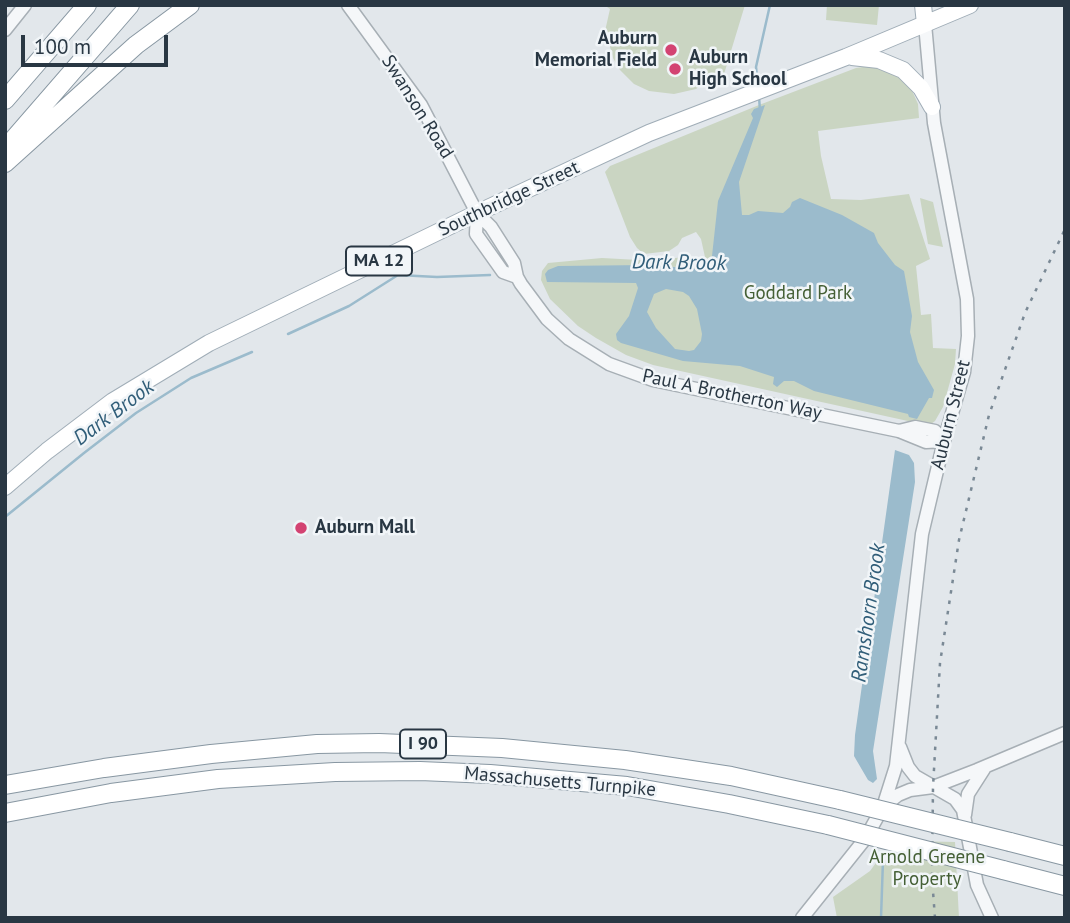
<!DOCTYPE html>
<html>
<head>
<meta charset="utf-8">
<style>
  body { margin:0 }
  #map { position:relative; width:1070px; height:923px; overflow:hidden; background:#e2e7eb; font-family:"PT Sans",sans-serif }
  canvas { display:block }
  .frame { position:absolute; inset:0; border:7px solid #293743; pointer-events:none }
  .scale { position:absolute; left:21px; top:35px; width:147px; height:32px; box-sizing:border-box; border:4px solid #293743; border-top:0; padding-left:9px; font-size:21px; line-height:24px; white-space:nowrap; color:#293743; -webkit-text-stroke:5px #f1f5f8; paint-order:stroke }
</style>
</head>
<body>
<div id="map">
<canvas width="1070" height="923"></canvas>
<div class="frame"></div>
<div class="scale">100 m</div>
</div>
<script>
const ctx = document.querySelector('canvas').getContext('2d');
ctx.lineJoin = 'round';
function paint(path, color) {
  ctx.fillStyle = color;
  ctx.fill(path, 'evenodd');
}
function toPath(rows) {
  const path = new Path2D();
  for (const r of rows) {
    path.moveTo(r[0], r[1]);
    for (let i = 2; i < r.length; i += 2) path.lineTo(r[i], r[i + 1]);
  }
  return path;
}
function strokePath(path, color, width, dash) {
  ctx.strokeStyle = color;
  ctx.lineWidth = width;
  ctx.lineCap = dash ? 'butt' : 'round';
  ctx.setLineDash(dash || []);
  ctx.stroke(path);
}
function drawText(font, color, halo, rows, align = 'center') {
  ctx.font = font + ' "PT Sans",sans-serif';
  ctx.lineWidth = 5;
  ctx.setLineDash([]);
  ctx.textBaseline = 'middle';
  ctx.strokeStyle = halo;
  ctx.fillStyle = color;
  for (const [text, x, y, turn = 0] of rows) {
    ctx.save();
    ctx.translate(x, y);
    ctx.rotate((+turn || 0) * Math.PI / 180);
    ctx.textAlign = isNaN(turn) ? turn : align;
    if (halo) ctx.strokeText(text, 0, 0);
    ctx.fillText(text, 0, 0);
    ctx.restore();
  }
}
paint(toPath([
  [604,5,745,5,721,84,708,80,696,89,674,94,649,91,634,84,620,70,613,58,609,43,603,40,610,9],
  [827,5,879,5,877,25,826,20],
  [870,66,895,73,910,86,918,104,919,118,818,131,821,156,831,199,861,200,909,194,930,259,916,266,921,315,931,314,933,348,956,349,955,364,943,407,935,421,931,424,917,423,653,365,626,355,596,338,578,326,550,299,541,280,542,271,548,263,602,258,657,261,682,257,702,262,705,257,701,239,696,232,682,238,678,245,669,251,644,254,637,248,630,237,605,172,610,166,759,105,856,68],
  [920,198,933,202,943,247,928,244],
  [910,841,955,842,959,918,837,918,833,897,870,871,878,860,883,862]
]), '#cad5c2');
paint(toPath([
  [765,105,739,182,742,215,749,215,758,211,783,213,790,207,792,202,800,198,842,215,874,233,878,243,895,265,904,271,912,316,910,332,918,362,934,390,932,398,929,398,917,419,909,417,908,414,814,391,794,381,784,381,777,387,773,384,774,377,740,366,683,361,621,343,617,340,616,334,629,316,638,288,636,283,547,282,545,274,548,270,558,266,647,265,701,269,706,266,712,256,718,201,753,118,751,114,754,109],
  [666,289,683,292,689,296,697,309,702,334,701,341,694,350,689,351,675,349,656,328,647,312,654,294],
  [895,450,909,455,914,463,915,482,873,751,877,779,873,783,868,780,854,756,855,735]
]), '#9bbbcc');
strokePath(toPath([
  [758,86,756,67,770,5],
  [759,96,760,111],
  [288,334,349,306,398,275,437,277,490,275],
  [5,517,84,453,136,413,191,378,252,352],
  [881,918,883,860]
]), '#9bbbcc', 2.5);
const minor = toPath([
  [348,5,421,105,477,213,491,227,514,263,517,277,521,284,547,319,569,339,609,364,653,380,899,431,926,442,944,441],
  [5,30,25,5],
  [477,213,476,234,503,272,517,277],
  [899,431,915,427,935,431,944,441],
  [900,747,908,767,915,776,955,799,963,810,977,885,992,918],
  [883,807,896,766,922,534,944,441,964,372,968,336,967,299,934,123,925,24],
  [965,815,968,794,984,769],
  [802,918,865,839,883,807,898,795,910,790,933,787,977,770,1065,733]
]);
const major = toPath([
  [923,5,925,24],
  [852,57,879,60,903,70,921,88,932,107],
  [5,487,47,451,113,401,209,343,477,213,649,133,846,57,970,5]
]);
const highway = toPath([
  [5,100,87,5],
  [5,149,130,5],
  [5,163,136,45,190,5],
  [5,785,104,768,211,754,317,744,379,743,502,748,625,760,731,776,840,800],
  [5,813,111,793,218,779,335,772,420,771,490,774,627,786,729,804,828,825],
  [1010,842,1065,856],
  [1003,870,1065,886]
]);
strokePath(minor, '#a7afb5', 15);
strokePath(major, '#a0adb7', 18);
strokePath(highway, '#8897a2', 20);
strokePath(minor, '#f5f7f9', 12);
strokePath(major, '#fff', 16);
strokePath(highway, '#fff', 18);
strokePath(toPath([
  [935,918,932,878,933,787,940,663,959,540,989,415,1025,313,1065,229]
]), '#7a8995', 2.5, [3.5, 7]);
const highwayBridge = toPath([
  [840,800,1010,842],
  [828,825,1003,870]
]);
strokePath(highwayBridge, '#8897a2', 20, []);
strokePath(highwayBridge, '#fff', 18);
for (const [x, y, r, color] of [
  [671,50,7,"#d34372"],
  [675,69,7,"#d34372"],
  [301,528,7,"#d34372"]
]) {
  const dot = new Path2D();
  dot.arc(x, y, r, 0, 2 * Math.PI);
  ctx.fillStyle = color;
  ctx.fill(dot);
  strokePath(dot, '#f1f5f8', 2.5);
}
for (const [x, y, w] of [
  [379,261,66],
  [423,744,46]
]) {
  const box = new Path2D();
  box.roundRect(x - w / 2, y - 14.5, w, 29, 5);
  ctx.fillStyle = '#f1f5f8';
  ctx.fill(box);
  strokePath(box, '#293743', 2);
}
drawText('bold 18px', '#293743', null, [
  ["MA 12",379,261],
  ["I 90",423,744]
]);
drawText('bold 19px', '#293743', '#f1f5f8', [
  ["Auburn",657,39,"right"],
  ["Memorial Field",657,61,"right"],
  ["Auburn",689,58],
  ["High School",689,80],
  ["Auburn Mall",315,528]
], 'left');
drawText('19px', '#293743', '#f1f5f8', [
  ["Swanson Road",417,107,58],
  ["Southbridge Street",509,199,-25],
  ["Paul A Brotherton Way",732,395,12],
  ["Auburn Street",951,415,-76],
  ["Massachusetts Turnpike",560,782,5]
]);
drawText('19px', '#456036', '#f1f5f8', [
  ["Goddard Park",798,294],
  ["Arnold Greene",927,858],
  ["Property",927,880]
]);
drawText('italic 21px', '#315e79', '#f1f5f8', [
  ["Dark Brook",679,263,1],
  ["Dark Brook",114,413,-37],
  ["Ramshorn Brook",869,613,-82]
]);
</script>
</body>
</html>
